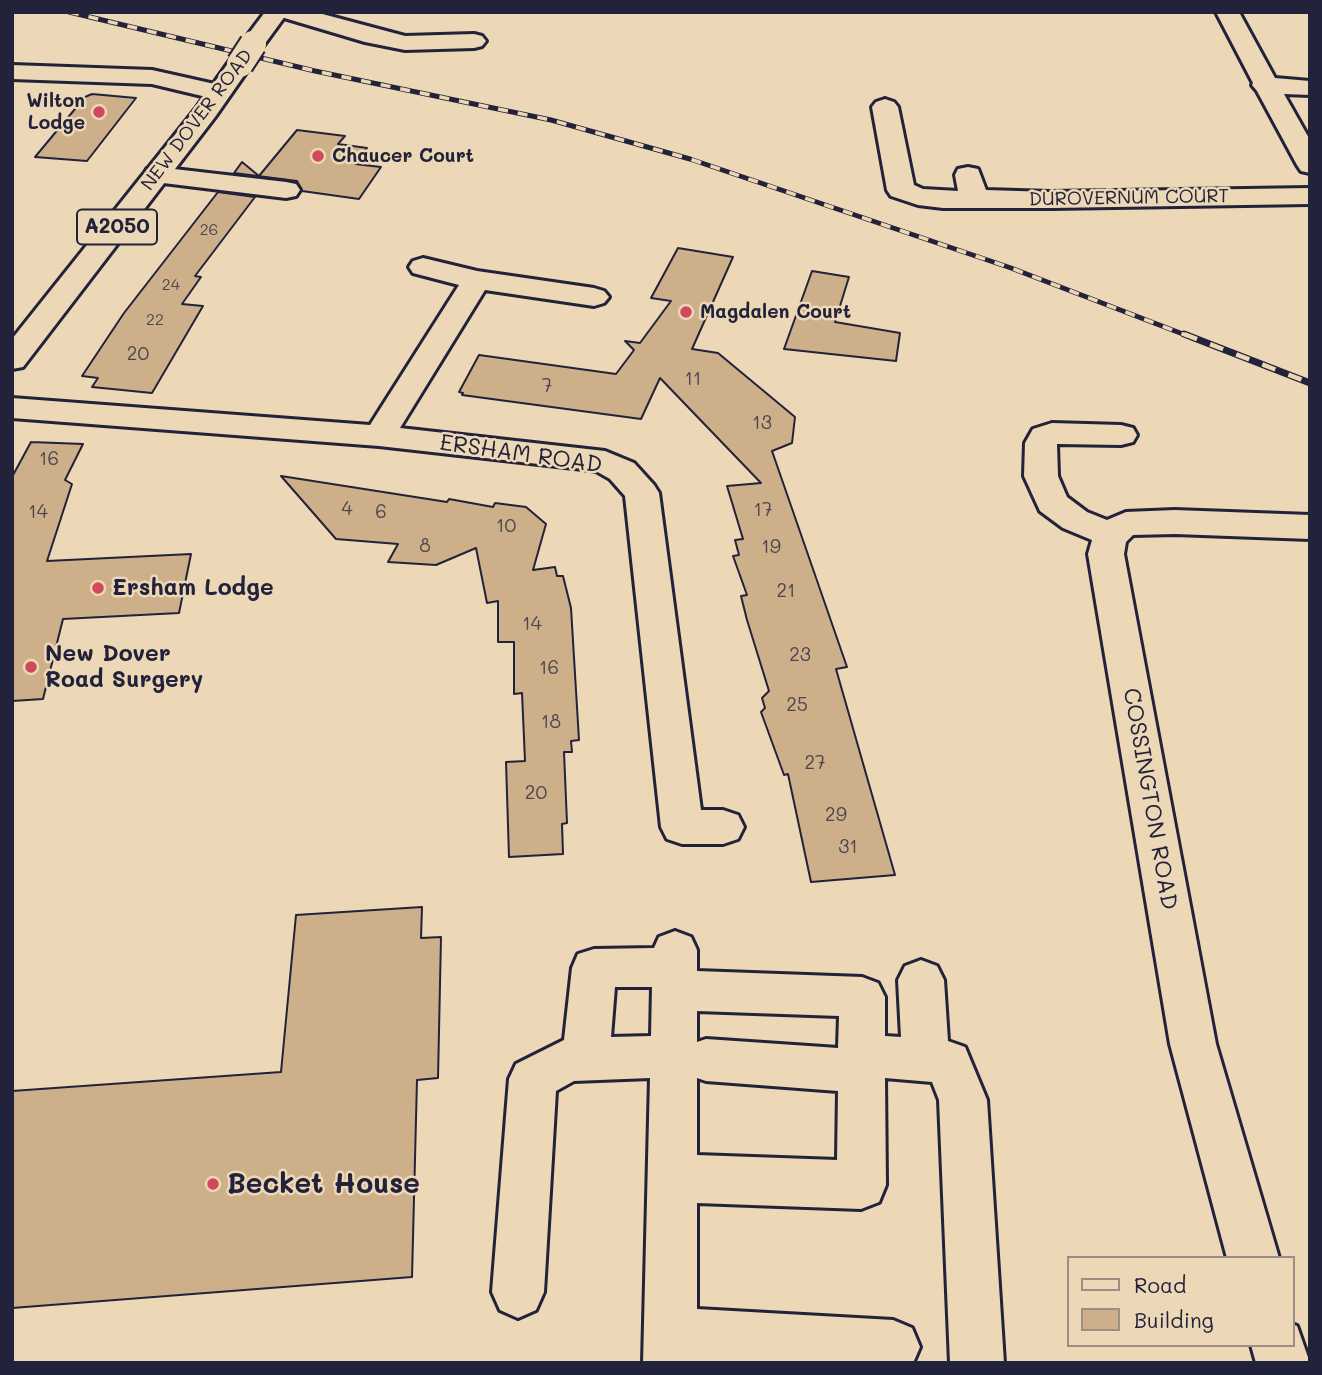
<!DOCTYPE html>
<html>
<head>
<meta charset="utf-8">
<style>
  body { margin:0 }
  #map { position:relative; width:1322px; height:1375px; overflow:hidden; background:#ecd7b6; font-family:Mali,sans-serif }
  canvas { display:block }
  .frame { position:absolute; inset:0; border:14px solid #22223b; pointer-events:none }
  .legend { position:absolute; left:1067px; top:1256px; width:228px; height:91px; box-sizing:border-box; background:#ecd7b6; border:2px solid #9b8f85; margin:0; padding:9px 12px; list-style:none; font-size:21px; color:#22223b }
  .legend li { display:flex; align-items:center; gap:14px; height:35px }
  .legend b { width:35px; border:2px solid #9b8f85 }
</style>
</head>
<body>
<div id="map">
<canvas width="1322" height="1375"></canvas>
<div class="frame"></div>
<ul class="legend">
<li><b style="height:9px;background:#ecd7b6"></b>Road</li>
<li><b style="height:19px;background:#cdb08a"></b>Building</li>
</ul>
</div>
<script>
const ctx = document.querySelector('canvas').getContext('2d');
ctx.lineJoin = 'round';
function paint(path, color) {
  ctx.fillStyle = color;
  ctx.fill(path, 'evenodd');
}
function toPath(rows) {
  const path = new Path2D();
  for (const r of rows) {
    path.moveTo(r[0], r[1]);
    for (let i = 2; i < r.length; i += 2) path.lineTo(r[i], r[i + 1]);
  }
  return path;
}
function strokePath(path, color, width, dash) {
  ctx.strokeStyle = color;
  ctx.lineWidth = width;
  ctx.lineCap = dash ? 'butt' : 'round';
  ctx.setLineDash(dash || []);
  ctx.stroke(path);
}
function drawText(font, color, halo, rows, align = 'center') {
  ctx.font = font + ' Mali,sans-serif';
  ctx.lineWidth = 5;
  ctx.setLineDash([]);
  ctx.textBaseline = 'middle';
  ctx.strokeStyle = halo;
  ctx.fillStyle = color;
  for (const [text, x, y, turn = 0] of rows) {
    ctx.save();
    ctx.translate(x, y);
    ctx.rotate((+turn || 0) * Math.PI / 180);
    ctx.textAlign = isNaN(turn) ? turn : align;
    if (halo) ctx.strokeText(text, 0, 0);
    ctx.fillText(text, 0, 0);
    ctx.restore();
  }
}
const building = toPath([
  [92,94,136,98,87,161,35,157,85,97,92,94],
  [297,130,345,136,338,144,367,148,355,164,381,167,359,199,302,191,297,181,234,173,242,162,259,176,297,130],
  [218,192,255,197,195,276,201,277,182,304,203,306,152,393,92,387,98,378,82,376,124,313,218,192],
  [678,248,733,257,692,349,718,353,795,417,792,443,772,451,847,667,836,669,895,875,811,882,788,774,784,775,761,712,765,708,762,698,769,691,747,620,741,596,747,595,733,556,739,555,735,540,743,539,727,486,761,483,660,378,641,419,462,395,463,393,459,392,479,355,616,374,634,350,625,341,640,343,671,301,651,298,678,248],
  [812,271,849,277,835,322,900,333,896,361,784,349,812,271],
  [31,442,83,444,65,480,72,484,47,561,191,554,179,613,63,619,43,699,12,701,12,477,31,442],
  [281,476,447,502,449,499,493,507,495,503,526,507,546,524,533,570,555,567,557,576,563,576,571,608,579,740,571,741,572,752,564,752,567,823,562,824,563,854,509,857,506,762,525,761,522,693,514,694,514,642,498,642,498,601,487,603,476,548,436,565,388,562,398,544,336,539,281,476],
  [422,907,421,938,441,937,438,1078,417,1080,412,1277,12,1308,12,1091,281,1072,296,915,422,907]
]);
paint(building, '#cdb08a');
strokePath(building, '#22223b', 2);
const minor = toPath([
  [278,12,315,12,405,36,474,34,482,36,486,41,482,46,474,48,405,50,365,42,281,17,278,12],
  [1216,12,1239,12,1275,78,1310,81,1310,95,1284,94,1310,140,1310,173,1301,171,1297,165,1257,91,1252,85,1253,83,1216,12],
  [12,65,152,70,228,87,232,92,228,97,219,100,152,84,12,79,12,65],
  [885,99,894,102,898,107,914,185,923,189,958,191,955,175,958,169,968,167,978,169,986,190,1050,192,1310,188,1310,204,1050,208,943,208,918,205,891,196,887,190,872,107,876,102,885,99],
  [157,167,286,182,296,184,300,190,296,196,286,198,147,181,144,175,147,169,157,167],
  [423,258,477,271,594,288,604,291,609,297,604,303,594,306,485,290,400,428,605,451,634,463,654,485,659,493,701,810,723,810,738,815,744,827,738,839,723,844,682,844,667,839,661,827,625,496,610,479,596,471,583,469,379,446,12,418,12,398,370,425,459,285,413,273,409,267,413,261,423,258],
  [1052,423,1121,425,1133,428,1137,435,1133,442,1121,445,1057,444,1058,476,1067,497,1087,512,1107,520,1126,512,1175,510,1310,515,1310,539,1175,534,1133,535,1126,542,1124,554,1216,1044,1279,1258,1227,1258,1170,1044,1088,554,1092,540,1063,528,1040,511,1024,476,1025,443,1033,429,1052,423],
  [675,931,691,937,697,950,697,971,862,977,878,983,885,997,885,1036,901,1037,898,980,905,966,921,960,937,966,944,980,948,1041,965,1047,987,1100,1004,1363,950,1363,939,1100,932,1082,885,1078,886,1185,879,1202,861,1209,697,1203,697,1309,893,1320,912,1328,920,1347,913,1363,643,1363,650,1078,574,1081,556,1091,544,1292,536,1310,518,1318,500,1310,492,1292,509,1079,516,1064,564,1040,572,968,578,954,594,949,654,948,659,937,675,931],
  [615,987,652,987,651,1036,611,1037,615,987],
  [697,1011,839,1016,838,1048,706,1039,697,1042,697,1011],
  [697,1078,706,1081,838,1091,837,1160,697,1155,697,1078],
  [1292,1324,1297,1326,1310,1363,1256,1363,1251,1345,1292,1345,1292,1324]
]);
const major = toPath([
  [265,12,288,12,261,49,253,51,245,49,241,44,265,12],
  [240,57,249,59,252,64,215,117,23,367,12,369,12,339,197,107,231,59,240,57]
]);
strokePath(minor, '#22223b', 6);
strokePath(major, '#22223b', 6);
paint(minor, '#ecd7b6');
paint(major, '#ecd7b6');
const railFar1 = toPath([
  [69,12,315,71,551,120,690,159,1011,268,1188,336]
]);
const rail = toPath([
  [1184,334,1310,383]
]);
strokePath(railFar1, '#22223b', 5);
strokePath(rail, '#22223b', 7);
strokePath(railFar1, '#ecd7b6', 3.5, [10]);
strokePath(rail, '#ecd7b6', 4.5, [14]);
const majorBridge = toPath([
  [240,64,253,44]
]);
strokePath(majorBridge, '#22223b', 30, []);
strokePath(majorBridge, '#ecd7b6', 26);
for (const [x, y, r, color] of [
  [99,112,7,"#d1495b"],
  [318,156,7,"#d1495b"],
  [686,312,7,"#d1495b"],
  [98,588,7,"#d1495b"],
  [31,667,7,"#d1495b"],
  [213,1184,7,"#d1495b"]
]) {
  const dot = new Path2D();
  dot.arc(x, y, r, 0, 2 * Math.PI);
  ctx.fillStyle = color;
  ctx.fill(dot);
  strokePath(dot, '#ecd7b6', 2.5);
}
drawText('16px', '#4d464f', null, [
  ["26",209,230],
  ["24",171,285],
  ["22",155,320]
]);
drawText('bold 19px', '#22223b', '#ecd7b6', [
  ["Wilton",85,101,"right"],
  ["Lodge",85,123,"right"],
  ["Chaucer Court",332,156],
  ["Magdalen Court",700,312]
], 'left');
drawText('19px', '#22223b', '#ecd7b6', [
  ["NEW DOVER ROAD",197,120,-53],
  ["DUROVERNUM COURT",1129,198,-1]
]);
drawText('19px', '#4d464f', null, [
  ["20",138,354],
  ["11",693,379],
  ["7",547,386],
  ["13",762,423],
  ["16",49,459],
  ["4",347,509],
  ["17",763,510],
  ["14",38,512],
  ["6",381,512],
  ["10",506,526],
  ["8",425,546],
  ["19",771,547],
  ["21",786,591],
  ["14",532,624],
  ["23",800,655],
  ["16",549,668],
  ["25",797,705],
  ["18",551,722],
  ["27",815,763],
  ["20",536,793],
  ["29",836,815],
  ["31",848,847]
]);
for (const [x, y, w] of [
  [117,227,80]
]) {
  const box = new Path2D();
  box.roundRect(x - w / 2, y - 17.5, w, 35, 5);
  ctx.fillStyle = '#ecd7b6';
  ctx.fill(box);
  strokePath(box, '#22223b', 2);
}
drawText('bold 21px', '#22223b', null, [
  ["A2050",117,227]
]);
drawText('23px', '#22223b', '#ecd7b6', [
  ["ERSHAM ROAD",521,454,8],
  ["COSSINGTON ROAD",1150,799,80]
]);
drawText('bold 23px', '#22223b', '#ecd7b6', [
  ["Ersham Lodge",112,588],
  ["New Dover",45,654],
  ["Road Surgery",45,680]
], 'left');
drawText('bold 28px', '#22223b', '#ecd7b6', [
  ["Becket House",227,1184]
], 'left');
</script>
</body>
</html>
